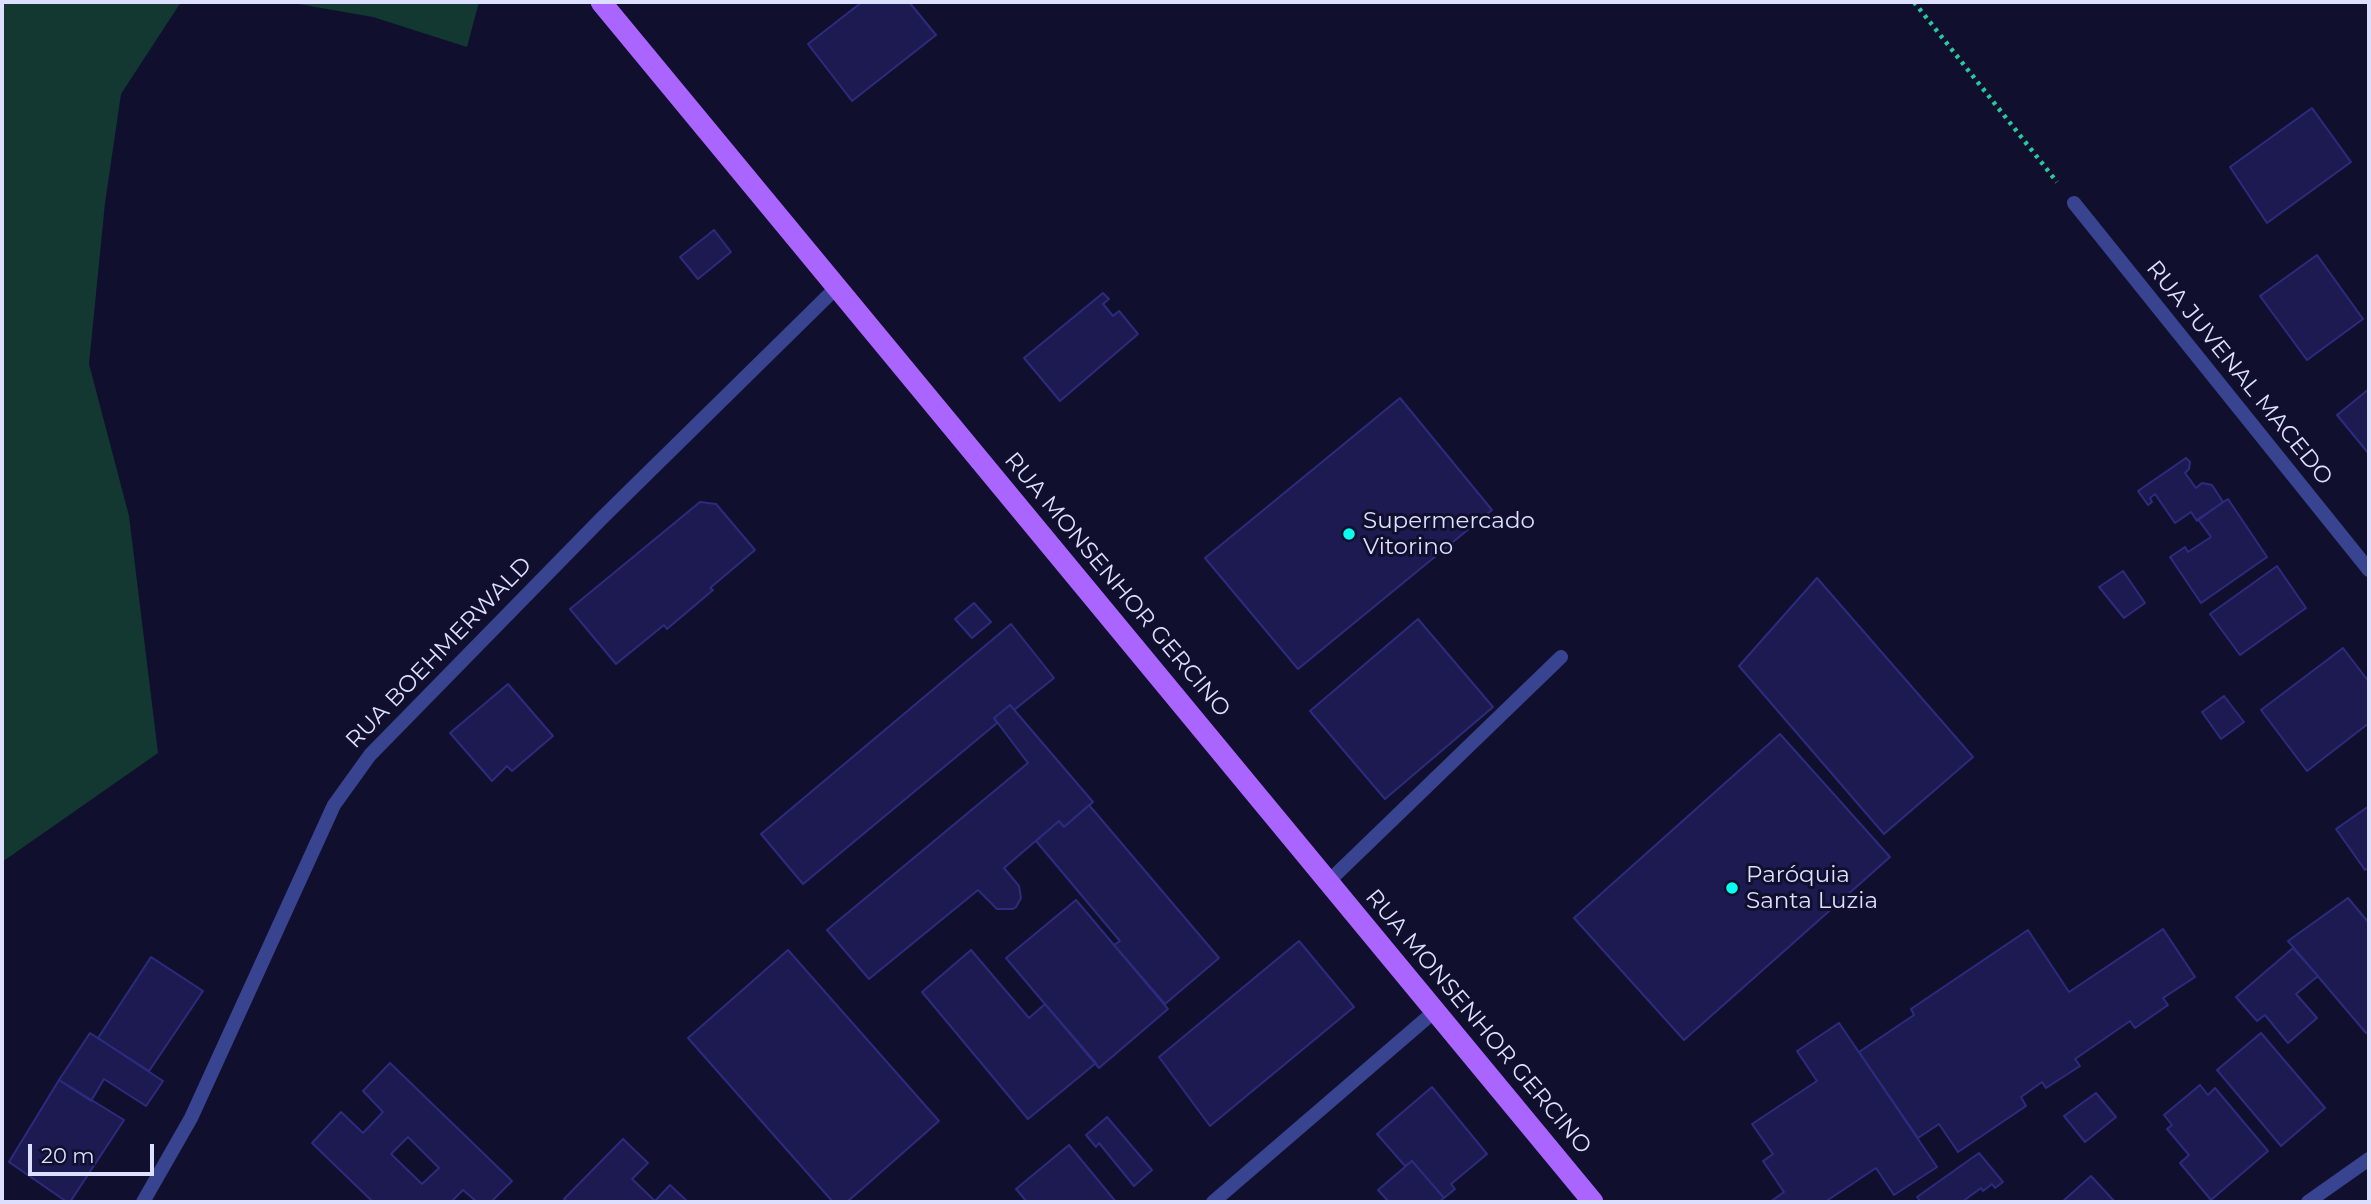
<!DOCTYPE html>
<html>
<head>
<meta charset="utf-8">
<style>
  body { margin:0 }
  #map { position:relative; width:2371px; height:1204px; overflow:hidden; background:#10102e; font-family:Montserrat,sans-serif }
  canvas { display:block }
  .frame { position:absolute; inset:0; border:4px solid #dddfff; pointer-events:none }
  .scale { position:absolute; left:28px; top:1144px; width:126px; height:32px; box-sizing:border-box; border:4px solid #dddfff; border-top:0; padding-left:9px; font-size:21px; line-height:24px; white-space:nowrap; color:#dddfff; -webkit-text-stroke:5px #10102e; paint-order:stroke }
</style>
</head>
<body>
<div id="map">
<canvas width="2371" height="1204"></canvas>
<div class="frame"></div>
<div class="scale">20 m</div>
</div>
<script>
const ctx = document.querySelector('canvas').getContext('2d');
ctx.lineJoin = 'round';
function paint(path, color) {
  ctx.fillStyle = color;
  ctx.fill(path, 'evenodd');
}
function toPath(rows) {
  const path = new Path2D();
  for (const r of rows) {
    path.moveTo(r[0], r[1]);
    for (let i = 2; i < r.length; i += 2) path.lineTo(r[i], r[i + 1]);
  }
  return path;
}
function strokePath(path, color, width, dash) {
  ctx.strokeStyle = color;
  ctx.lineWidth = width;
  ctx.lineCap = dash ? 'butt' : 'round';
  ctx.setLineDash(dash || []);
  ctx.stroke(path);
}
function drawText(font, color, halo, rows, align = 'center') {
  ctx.font = font + ' Montserrat,sans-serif';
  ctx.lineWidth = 6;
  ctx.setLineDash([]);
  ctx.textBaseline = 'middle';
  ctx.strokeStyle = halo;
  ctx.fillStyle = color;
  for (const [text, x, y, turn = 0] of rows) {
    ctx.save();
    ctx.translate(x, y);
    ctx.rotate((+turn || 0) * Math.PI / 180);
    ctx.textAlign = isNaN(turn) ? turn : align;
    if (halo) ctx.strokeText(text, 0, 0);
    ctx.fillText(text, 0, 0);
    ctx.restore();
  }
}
paint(toPath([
  [2,2,181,2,121,94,105,203,89,364,129,516,158,753,2,862],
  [287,2,479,2,467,47,373,17]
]), '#123831');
const building = toPath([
  [862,2,909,2,936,35,852,101,808,44,862,2],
  [2312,108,2351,162,2267,223,2230,167,2312,108],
  [714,230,731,252,698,279,680,257,714,230],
  [2317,255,2363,319,2307,360,2260,296,2317,255],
  [1103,293,1109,299,1103,304,1113,316,1119,311,1138,334,1060,401,1024,358,1103,293],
  [2369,389,2369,454,2337,415,2369,389],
  [1400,398,1492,510,1298,669,1205,558,1400,398],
  [2186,458,2190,462,2189,469,2185,473,2196,488,2202,483,2212,485,2223,502,2197,521,2191,512,2175,523,2155,494,2150,498,2152,502,2148,505,2138,491,2186,458],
  [2228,499,2267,557,2201,603,2170,557,2185,547,2188,552,2211,537,2198,519,2228,499],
  [700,502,716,504,755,550,710,588,713,590,667,629,664,625,616,664,570,609,700,502],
  [2277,566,2306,608,2240,655,2210,614,2277,566],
  [2123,571,2145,603,2124,618,2099,587,2123,571],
  [1817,578,1973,757,1884,834,1739,666,1817,578],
  [974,603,991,622,972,638,955,619,974,603],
  [1418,619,1493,707,1385,799,1310,711,1418,619],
  [1011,624,1054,678,1014,710,1010,705,994,718,997,723,803,884,761,834,1011,624],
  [2343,648,2369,682,2369,723,2307,771,2261,710,2343,648],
  [508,684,553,736,512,771,507,766,492,781,450,733,508,684],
  [2224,696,2244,722,2221,739,2202,712,2224,696],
  [1010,705,1093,802,1064,827,1059,821,1004,868,1019,886,1021,898,1016,907,1013,909,997,909,978,890,869,979,827,930,1028,763,994,718,1010,705],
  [1780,734,1890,857,1684,1040,1574,918,1780,734],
  [1089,805,1219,958,1165,1004,1114,945,1120,941,1036,841,1059,821,1064,827,1089,805],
  [2369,806,2369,867,2365,870,2336,829,2369,806],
  [2348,898,2369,923,2369,1030,2366,1033,2288,941,2348,898],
  [1076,900,1168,1009,1099,1068,1006,958,1076,900],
  [2163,929,2195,977,2163,998,2168,1005,2135,1028,2130,1021,2075,1059,2080,1066,2046,1088,2042,1082,2021,1097,2026,1106,1958,1152,1939,1124,1918,1138,1859,1052,1914,1015,1911,1009,2028,930,2069,992,2163,929],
  [1299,941,1354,1007,1210,1126,1159,1057,1299,941],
  [2293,948,2318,976,2296,994,2317,1018,2288,1043,2265,1015,2257,1021,2236,997,2293,948],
  [788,950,939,1121,847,1202,833,1202,688,1038,788,950],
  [971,950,1029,1018,1045,1004,1096,1063,1028,1119,922,992,971,950],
  [151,957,203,991,149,1071,98,1038,151,957],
  [1839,1023,1937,1167,1894,1195,1876,1168,1825,1202,1770,1202,1784,1192,1763,1161,1773,1154,1752,1124,1817,1081,1797,1051,1839,1023],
  [90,1033,163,1081,146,1106,104,1079,91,1101,59,1080,90,1033],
  [2261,1033,2325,1108,2281,1146,2217,1070,2261,1033],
  [390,1063,512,1181,491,1202,477,1202,463,1190,451,1202,373,1202,312,1143,341,1112,363,1133,383,1112,363,1091,390,1063],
  [408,1137,439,1168,422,1184,391,1154,408,1137],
  [59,1080,124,1120,70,1202,67,1202,9,1162,59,1080],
  [2200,1085,2208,1095,2215,1088,2268,1151,2211,1200,2180,1163,2189,1155,2167,1129,2172,1125,2164,1115,2200,1085],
  [1432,1087,1487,1154,1451,1184,1455,1189,1444,1198,1412,1161,1405,1166,1377,1134,1432,1087],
  [2096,1093,2116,1117,2085,1142,2064,1116,2096,1093],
  [1107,1117,1152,1170,1134,1186,1099,1143,1096,1147,1086,1135,1107,1117],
  [623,1139,648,1163,632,1179,655,1201,670,1185,688,1202,568,1202,564,1199,623,1139],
  [1069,1145,1116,1202,1027,1202,1016,1189,1069,1145],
  [1979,1153,2003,1182,1995,1188,1992,1184,1983,1191,1981,1188,1962,1202,1921,1202,1917,1197,1979,1153],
  [1412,1161,1444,1198,1439,1202,1389,1202,1378,1190,1412,1161],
  [2091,1176,2115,1202,2062,1202,2091,1176]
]);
paint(building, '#1c1a50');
strokePath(building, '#2d2b7e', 2);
strokePath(toPath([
  [1914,2,2057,182]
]), '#28c8a3', 4.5, [3.5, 5]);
strokePath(toPath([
  [1328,882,1561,657]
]), '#384490', 14);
strokePath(toPath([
  [2074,203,2369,570],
  [143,1202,191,1118,334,805,370,755,602,518,837,287],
  [1213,1202,1435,1011],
  [2308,1202,2369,1159]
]), '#384490', 14);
strokePath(toPath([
  [601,2,1593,1202]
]), '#aa64ff', 21);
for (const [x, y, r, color] of [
  [1349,534,7,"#09ffed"],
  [1732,888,7,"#09ffed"]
]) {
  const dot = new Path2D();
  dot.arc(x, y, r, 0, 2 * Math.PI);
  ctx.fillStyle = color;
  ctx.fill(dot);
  strokePath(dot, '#10102e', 2.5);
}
drawText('23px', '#dddfff', '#10102e', [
  ["RUA JUVENAL MACEDO",2239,373,51],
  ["RUA MONSENHOR GERCINO",1117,585,50],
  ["RUA BOEHMERWALD",439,653,-46],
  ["RUA MONSENHOR GERCINO",1478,1022,50]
]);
drawText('23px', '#dddfff', '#10102e', [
  ["Supermercado",1363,521],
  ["Vitorino",1363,547],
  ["Paróquia",1746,875],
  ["Santa Luzia",1746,901]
], 'left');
</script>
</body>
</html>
